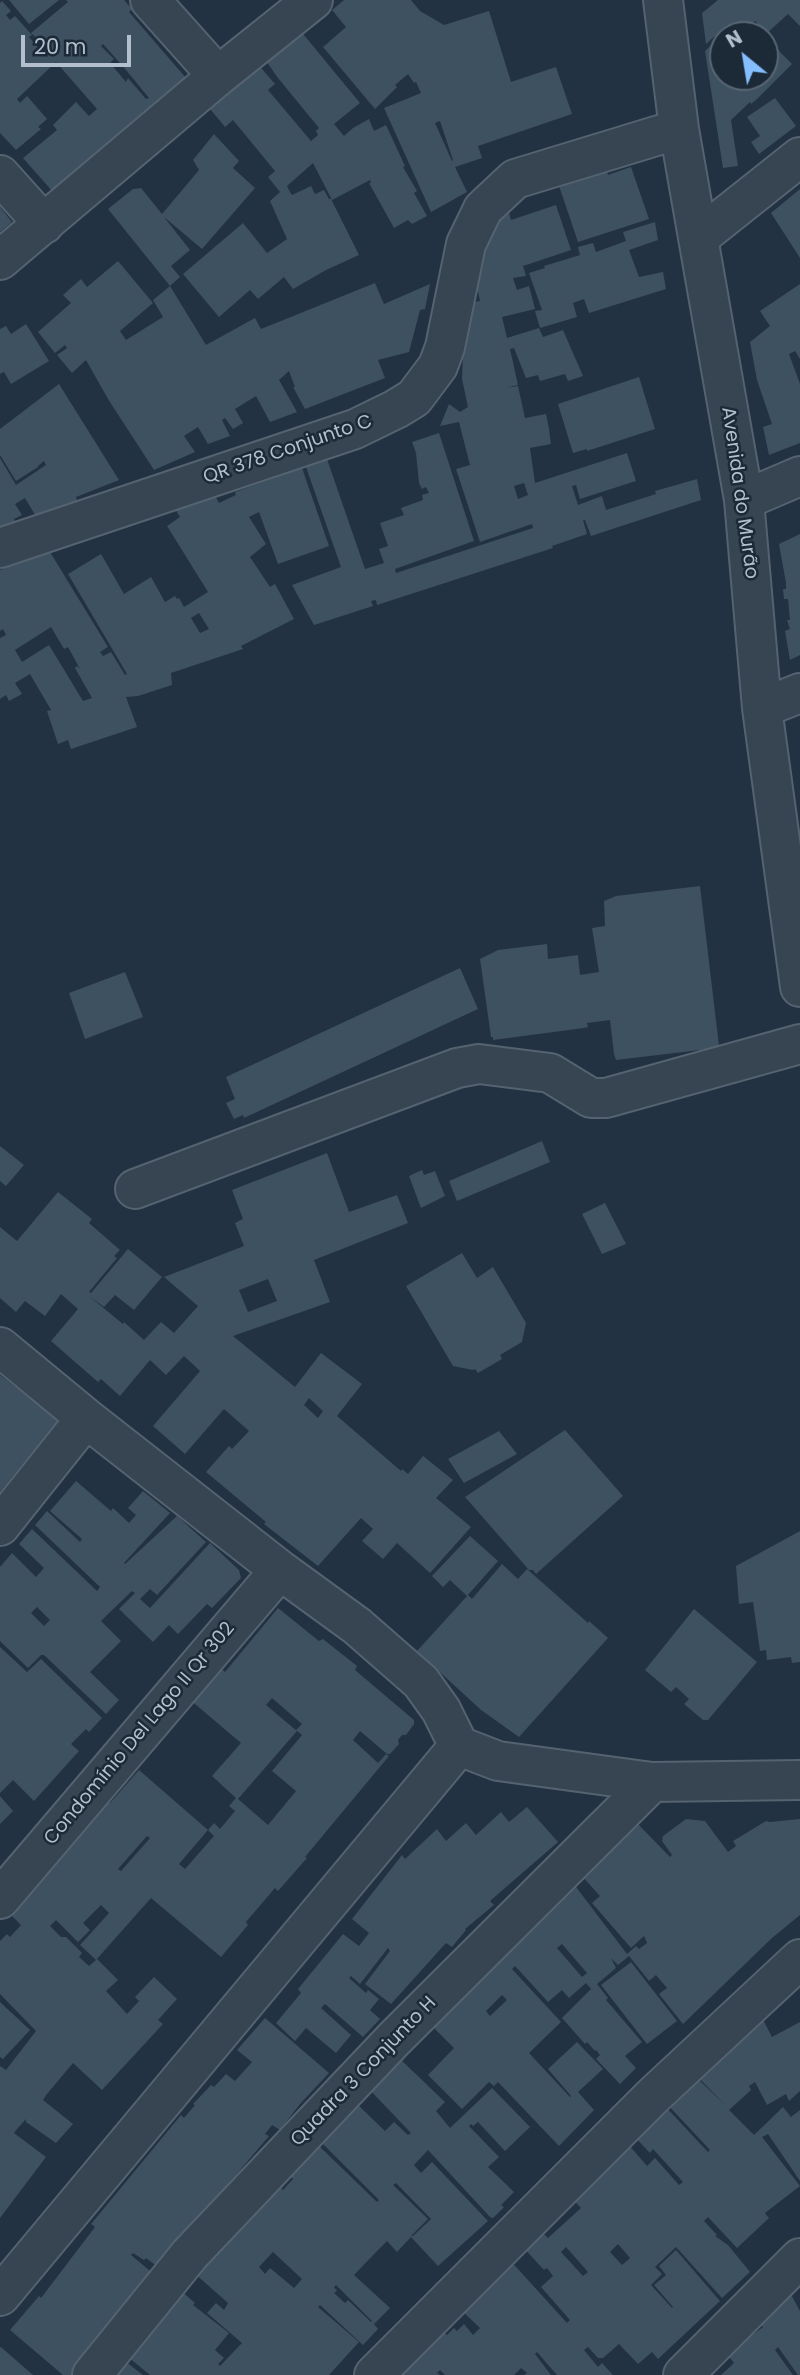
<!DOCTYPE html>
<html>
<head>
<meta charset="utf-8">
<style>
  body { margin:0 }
  #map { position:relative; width:800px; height:2375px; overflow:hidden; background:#223242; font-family:Poppins,sans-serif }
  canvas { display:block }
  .north { position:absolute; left:709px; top:21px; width:70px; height:70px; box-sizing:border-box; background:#1c2937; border:2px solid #586573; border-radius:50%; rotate:330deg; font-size:19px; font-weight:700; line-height:28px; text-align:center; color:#b3bfcc }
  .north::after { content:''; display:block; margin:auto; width:24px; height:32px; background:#85beff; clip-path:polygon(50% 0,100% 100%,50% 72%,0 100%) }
  .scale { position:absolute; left:21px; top:35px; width:110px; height:32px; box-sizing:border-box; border:4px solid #b3bfcc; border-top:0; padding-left:9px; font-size:21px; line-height:24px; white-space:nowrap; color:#b3bfcc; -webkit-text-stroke:5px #1c2937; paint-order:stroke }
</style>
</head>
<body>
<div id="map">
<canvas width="800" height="2375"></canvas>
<div class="north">N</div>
<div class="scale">20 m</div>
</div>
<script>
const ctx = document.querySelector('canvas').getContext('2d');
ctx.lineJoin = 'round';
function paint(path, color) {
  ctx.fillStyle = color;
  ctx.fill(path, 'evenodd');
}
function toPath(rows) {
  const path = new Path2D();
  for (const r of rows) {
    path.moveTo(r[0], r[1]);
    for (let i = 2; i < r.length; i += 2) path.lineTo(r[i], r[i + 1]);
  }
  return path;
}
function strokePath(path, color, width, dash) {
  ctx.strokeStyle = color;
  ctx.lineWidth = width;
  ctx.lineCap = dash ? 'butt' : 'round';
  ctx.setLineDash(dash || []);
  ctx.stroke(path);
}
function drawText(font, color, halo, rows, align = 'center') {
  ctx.font = font + ' Poppins,sans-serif';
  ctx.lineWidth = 5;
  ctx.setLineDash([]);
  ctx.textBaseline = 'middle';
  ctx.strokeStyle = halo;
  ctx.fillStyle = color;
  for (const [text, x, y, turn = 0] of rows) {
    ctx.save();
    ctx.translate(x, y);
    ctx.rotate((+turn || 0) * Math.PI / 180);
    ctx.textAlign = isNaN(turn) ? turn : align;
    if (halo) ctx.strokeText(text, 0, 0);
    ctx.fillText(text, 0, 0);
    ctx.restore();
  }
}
paint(toPath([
  [9,0,59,0,29,24],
  [66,0,124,0,132,9,129,12,186,78,53,192,23,158,57,130,53,125,76,102,89,116,97,109,56,62,17,99,20,103,27,96,47,119,38,127,41,129,16,150,0,133,0,3,2,1,11,11,6,15,10,20,15,16,32,35,29,37,42,52,46,49,50,55,53,53,31,33,68,2],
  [103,44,126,70,149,98,146,99,128,78,126,82,110,63,114,59,101,46],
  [344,0,411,0,420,11,444,25,489,11,511,82,556,67,572,114,478,146,482,158,455,167,467,192,431,212,384,108,421,93,416,82,414,83,408,74,395,85,397,87,375,109,323,47,346,27,332,10],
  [440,121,453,160,452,161,435,123],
  [718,0,800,0,800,26,788,14,766,34,755,21,752,24,763,35,723,35,723,77,765,77,765,37,792,64,756,100,751,104,750,102,731,120,738,166,723,168,705,51,730,27,727,25,706,44,702,13],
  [299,29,360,103,334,124,344,136,353,128,369,119,374,131,386,125,405,166,403,167,417,191,414,193,427,216,412,224,408,220,394,228,369,183,371,183,370,180,332,200,313,163,287,186,290,192,292,195,311,186,315,194,324,190,329,199,331,199,359,255,326,270,293,289,284,277,258,299,250,290,219,317,183,274,243,223,267,253,287,239,270,201,280,192,268,177,275,171,233,120,225,127,206,104,256,62,275,84,268,90,311,141,318,135,316,131,319,128,278,78,264,58],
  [775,98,796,126,759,154,751,142,760,136,747,117],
  [214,134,239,161,233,168,255,188,202,249,164,217,190,250,171,266,180,277,170,286,108,209,133,189,141,188,162,214,199,170,193,160],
  [631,167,649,219,578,242,558,183,606,168,608,175],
  [800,189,800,258,771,213],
  [506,201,511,220,556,205,571,250,523,266,526,276,513,278,517,290,529,286,535,309,502,317,507,338,539,328,543,337,563,330,583,376,568,381,565,374,540,381,538,375,526,378,514,348,510,349,518,385,506,388,518,386,525,418,546,414,549,429,551,444,530,448,535,483,627,453,636,481,580,499,576,485,572,486,578,505,602,496,606,510,656,494,655,491,697,479,701,500,591,536,585,520,583,520,587,534,552,546,553,548,377,605,376,600,371,601,373,606,314,625,292,585,341,567,306,467,327,459,365,569,384,563,379,549,388,546,380,523,404,515,401,508,423,500,422,495,429,493,426,487,422,489,419,483,416,453,412,442,439,433,474,541,395,569,396,573,533,528,532,524,480,542,456,469,470,465,459,422,440,426,449,404,460,412,468,407,462,379,465,304,480,301,477,287,466,289],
  [524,483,528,495,518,499,514,486],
  [0,207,12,222,0,232],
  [655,222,658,240,629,250,639,277,663,272,666,289,589,313,584,299,573,303,577,317,540,328,535,311,542,310,529,273,545,268,544,266,580,255,578,247,593,243,596,252,626,241,623,232],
  [118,261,153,303,120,331,126,340,163,317,153,300,170,286,206,345,255,318,261,329,375,283,384,304,430,284,425,309,420,310,409,352,378,360,385,378,305,409,293,387,295,387,289,371,279,380,297,412,270,422,256,396,235,409,243,423,233,429,225,418,222,420,230,436,208,444,198,427,184,436,195,452,154,470,108,399,86,360,72,373,57,355,67,348,65,345,55,353,38,332,71,303,63,295,81,279,87,287],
  [800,284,800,359,795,351,789,354,800,384,800,443,769,455,763,427,772,424,757,380,750,342,770,326,760,311],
  [26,324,49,361,11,384,4,372,0,374,0,329,6,326,11,334],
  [639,377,655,429,587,451,587,449,573,453,558,404],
  [59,384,119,480,76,497,77,501,38,520,25,498,15,504,22,515,14,519,17,525,0,534,0,458,16,485,46,465,44,461,38,466,38,467,16,481,0,455,0,429],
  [302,468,329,546,278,564,259,512,249,517,266,544,250,557,270,587,275,584,294,619,241,646,243,649,171,673,172,685,138,696,126,697,137,727,71,749,68,740,58,744,47,711,51,710,30,674,15,683,22,694,9,701,6,695,0,699,0,638,6,635,3,629,0,631,0,570,50,552,108,647,100,652,103,656,111,652,125,675,127,674,68,574,101,554,124,594,151,577,165,602,175,596,177,599,179,598,184,607,208,592,167,526,180,517,174,507,214,494,219,503,236,495,235,492],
  [199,613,209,629,200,633,191,618],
  [51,627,64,649,68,647,80,669,77,666,75,668,92,698,83,701,49,645,22,662,15,650],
  [800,534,800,655,790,660,785,631,790,629,787,620,790,620,788,599,784,599,783,589,786,589,786,583,779,544],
  [700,886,719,1046,717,1048,616,1060,614,1054,610,1020,587,1023,588,1027,584,1028,493,1040,493,1037,491,1037,480,959,498,950,547,944,548,959,578,955,580,975,599,972,592,928,605,926,604,901,616,896],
  [460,968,478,1009,244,1118,243,1115,234,1119,226,1103,235,1099,226,1077],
  [125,972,143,1017,85,1039,69,993],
  [542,1141,550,1162,457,1201,449,1181],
  [0,1146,24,1165,6,1186,0,1181],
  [327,1153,349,1212,397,1195,408,1223,314,1260,330,1302,233,1336,295,1387,321,1353,362,1384,337,1416,401,1471,402,1469,408,1474,423,1456,453,1480,436,1498,471,1527,430,1573,397,1543,383,1559,362,1541,373,1529,361,1518,318,1566,264,1524,266,1522,206,1472,229,1446,232,1449,249,1431,224,1409,185,1454,153,1426,200,1371,184,1356,166,1375,150,1360,120,1396,101,1379,98,1382,51,1341,78,1309,61,1294,45,1316,25,1301,16,1312,0,1298,0,1227,17,1241,58,1192,92,1219,89,1223,120,1250,114,1256,117,1258,89,1292,91,1293,128,1249,162,1277,134,1310,115,1295,104,1307,89,1296,123,1324,124,1322,144,1340,161,1322,174,1333,198,1306,164,1277,244,1246,235,1223,243,1219,232,1190],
  [268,1279,277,1301,248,1312,239,1290],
  [309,1398,323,1411,318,1418,304,1405],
  [422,1170,424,1175,435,1171,445,1196,421,1208,409,1176],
  [605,1203,626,1244,602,1254,582,1214],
  [462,1253,477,1278,493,1267,526,1323,522,1342,500,1355,502,1359,478,1373,475,1369,473,1370,453,1366,406,1286],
  [0,1375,58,1420,0,1492],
  [565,1430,623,1496,536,1574,533,1570,529,1570,465,1497],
  [499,1431,517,1454,464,1483,448,1459],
  [76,1481,111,1511,113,1508,129,1523,136,1515,128,1508,143,1491,170,1513,124,1563,125,1564,177,1516,206,1542,157,1595,150,1589,140,1599,150,1608,210,1543,239,1570,241,1578,212,1608,207,1604,178,1634,169,1625,153,1642,119,1609,135,1593,132,1591,107,1615,101,1621,121,1641,90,1672,119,1700,106,1714,44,1655,41,1655,28,1668,0,1641,0,1567,12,1553,36,1577,44,1568,19,1544,32,1529,97,1591,100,1587,35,1525,47,1511,80,1542,82,1539,50,1511],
  [37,1607,50,1620,44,1626,31,1613],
  [800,1531,800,1662,792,1663,791,1657,767,1660,766,1650,760,1651,753,1602,739,1604,736,1566],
  [470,1536,498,1561,467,1596,450,1580,443,1587,432,1576],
  [502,1564,518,1579,527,1569,588,1623,589,1621,608,1638,519,1737,481,1710,417,1651,468,1595,472,1599],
  [278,1608,319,1641,323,1639,357,1666,355,1670,414,1720,414,1724,406,1735,402,1735,398,1740,399,1744,390,1754,387,1754,360,1731,353,1740,378,1763,386,1754,389,1756,305,1857,307,1858,278,1891,275,1888,246,1922,248,1925,221,1957,151,1898,96,1960,80,1945,109,1913,101,1905,83,1923,90,1930,78,1942,56,1920,50,1926,61,1937,66,1937,82,1953,79,1957,89,1966,97,1959,118,1980,106,1991,127,2014,139,2001,135,1997,154,1977,177,1999,158,2020,163,2024,102,2090,73,2063,47,2094,43,2100,73,2124,56,2143,26,2122,26,2119,17,2129,14,2133,46,2157,0,2218,0,2066,6,2070,36,2031,0,1994,0,1941,7,1934,10,1937,21,1925,11,1915,30,1894,28,1892,57,1863,48,1856,101,1795,110,1803,139,1770,208,1830,179,1864,185,1869,214,1836,208,1830,214,1823,220,1829,235,1811,229,1806,236,1798,212,1776,241,1743,188,1698,218,1665,225,1672],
  [272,1698,302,1724,296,1730,302,1735,272,1771,296,1791,268,1825,238,1799,297,1731,266,1705],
  [147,1836,150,1838,121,1871,118,1869],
  [694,1609,757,1662,708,1720,703,1720,684,1704,689,1699,676,1687,671,1692,645,1670],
  [0,1647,27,1672,41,1659,102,1718,89,1732,86,1729,71,1744,79,1751,34,1801,13,1780,0,1793],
  [0,1796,13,1811,0,1824],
  [527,1807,558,1842,490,1901,494,1905,465,1929,466,1930,452,1947,446,1943,391,2004,365,1984,390,1951,388,1948,360,1984,351,1976,349,1978,366,1993,368,1990,379,1999,370,2010,380,2019,363,2037,325,2004,321,2008,351,2035,336,2053,306,2028,295,2041,276,2023,301,1993,298,1989,343,1934,359,1946,369,1933,352,1919,402,1855,405,1859,437,1829,446,1841,466,1823,476,1835,501,1812,509,1822],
  [686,1819,705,1821,728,1852,736,1846,733,1841,766,1821,770,1822,800,1819,800,1915,772,1938,683,2024,659,1994,667,1988,656,1975,649,1981,629,1956,618,1965,611,1958,616,1968,597,1984,608,1998,606,2000,642,2042,625,2056,636,2068,620,2084,596,2059,600,2055,596,2050,595,2051,587,2042,585,2044,562,2018,591,1989,586,1983,569,1998,562,1990,548,2002,515,1966,512,1969,561,2022,529,2053,570,2097,571,2096,548,2069,577,2042,603,2069,578,2092,594,2110,559,2146,498,2082,494,2086,489,2082,462,2109,428,2075,454,2048,430,2024,573,1883,627,1954,636,1946,639,1949,647,1943,644,1936,631,1948,592,1903,600,1896,582,1876,637,1823,670,1857,672,1855,662,1841,663,1836],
  [562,1944,587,1973,582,1977,557,1948],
  [502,1995,507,2000,490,2016,486,2011],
  [631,1962,677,2021,647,2044,601,1985],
  [0,2002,30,2030,3,2059,0,2057],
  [759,2012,772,2037,800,2022,800,2091,789,2101,786,2094,767,2105,755,2082,749,2086,751,2090,729,2110,754,2135,783,2107,791,2117,800,2110,800,2181,768,2134,762,2137,800,2186,765,2213,769,2218,737,2248,708,2217,704,2221,717,2235,715,2236,728,2245,750,2272,722,2298,676,2247,655,2267,662,2274,651,2285,672,2308,673,2307,654,2285,666,2275,659,2266,676,2250,720,2301,658,2359,652,2352,638,2364,619,2344,603,2358,598,2358,588,2347,584,2350,598,2367,602,2363,613,2375,557,2375,537,2352,535,2354,551,2375,524,2375,527,2373,521,2368,514,2375,445,2375,440,2370,437,2373,440,2375,390,2375,438,2327,447,2335,454,2328,457,2331,464,2324,473,2335,480,2328,458,2307,508,2258,567,2323,570,2320,541,2287,553,2276,547,2268,544,2270,521,2245,538,2228,548,2238,581,2208,568,2194,602,2166,606,2170,609,2167,610,2152,618,2159,620,2157,617,2155,628,2144,647,2166,655,2158,679,2185,683,2182,653,2149,650,2153,632,2134,663,2104,708,2152,710,2150,665,2102,698,2079,725,2105,695,2074],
  [618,2244,630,2258,622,2265,610,2252],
  [566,2247,588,2272,583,2276,561,2252],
  [265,2018,329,2073,300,2104,280,2130,272,2125,265,2134,269,2136,158,2267,146,2258,144,2260,133,2253,131,2255,155,2275,99,2346,73,2375,63,2375,10,2330,39,2296,41,2298,95,2227,91,2224,181,2115,184,2118,195,2105,193,2104,211,2085,214,2087,226,2074,235,2081,252,2062,237,2050],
  [398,2057,445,2102,436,2111,450,2128,492,2088,530,2127,505,2151,478,2122,473,2126,471,2124,469,2126,499,2157,488,2167,514,2192,501,2205,504,2207,493,2218,490,2217,428,2150,414,2165,421,2173,432,2162,488,2221,438,2266,411,2237,397,2252,387,2241,378,2250,354,2275,390,2308,374,2324,378,2329,363,2345,320,2305,318,2307,359,2342,329,2375,150,2375,128,2357,179,2289,195,2303,193,2305,229,2333,215,2350,224,2358,218,2364,220,2366,242,2343,207,2313,216,2303,224,2310,228,2303,193,2272,275,2181,283,2190,293,2179,284,2170,314,2141,377,2202,379,2200,317,2138,354,2101,385,2131,394,2122,408,2135,411,2133,367,2087],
  [396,2183,431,2219,413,2236,411,2236,428,2219,393,2185],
  [273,2252,302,2279,294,2288,270,2268,265,2274,259,2267],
  [336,2285,372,2321,371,2322,348,2300,345,2303,334,2293,337,2291,334,2287],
  [788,2289,800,2311,800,2375,798,2375,778,2347,775,2350,793,2375,721,2375,734,2363,727,2354,763,2327,759,2322],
  [0,2347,2,2348,33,2375,0,2375],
  [121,2358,143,2375,107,2375]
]), '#3e5161');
const minor = toPath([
  [150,0,218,76],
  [663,0,679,129,744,500,762,708,800,987],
  [0,175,44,224],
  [698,238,800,157],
  [0,260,218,76,313,0],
  [744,500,800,476],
  [0,548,355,429,396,409,414,398,438,366,445,347,466,244,483,209,515,179,679,129],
  [762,708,800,693],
  [135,1189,457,1068,479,1064,550,1073,591,1098,606,1098,800,1044],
  [0,1347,86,1418,280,1570,357,1626,421,1682,441,1710,459,1746],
  [0,1526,86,1418],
  [459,1746,498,1761,652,1782,800,1780],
  [0,1899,280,1570],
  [0,2296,459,1746],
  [92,2375,190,2254,394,2039,652,1782],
  [374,2375,653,2096,800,1959],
  [683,2375,800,2258]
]);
strokePath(minor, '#55626f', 42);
strokePath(minor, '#374451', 38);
drawText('19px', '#b3bfcc', '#1c2937', [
  ["QR 378 Conjunto C",288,450,-19],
  ["Avenida do Murão",739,493,82],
  ["Condomínio Del Lago II Qr 302",140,1734,-50],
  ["Quadra 3 Conjunto H",364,2072,-46]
]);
</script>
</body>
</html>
